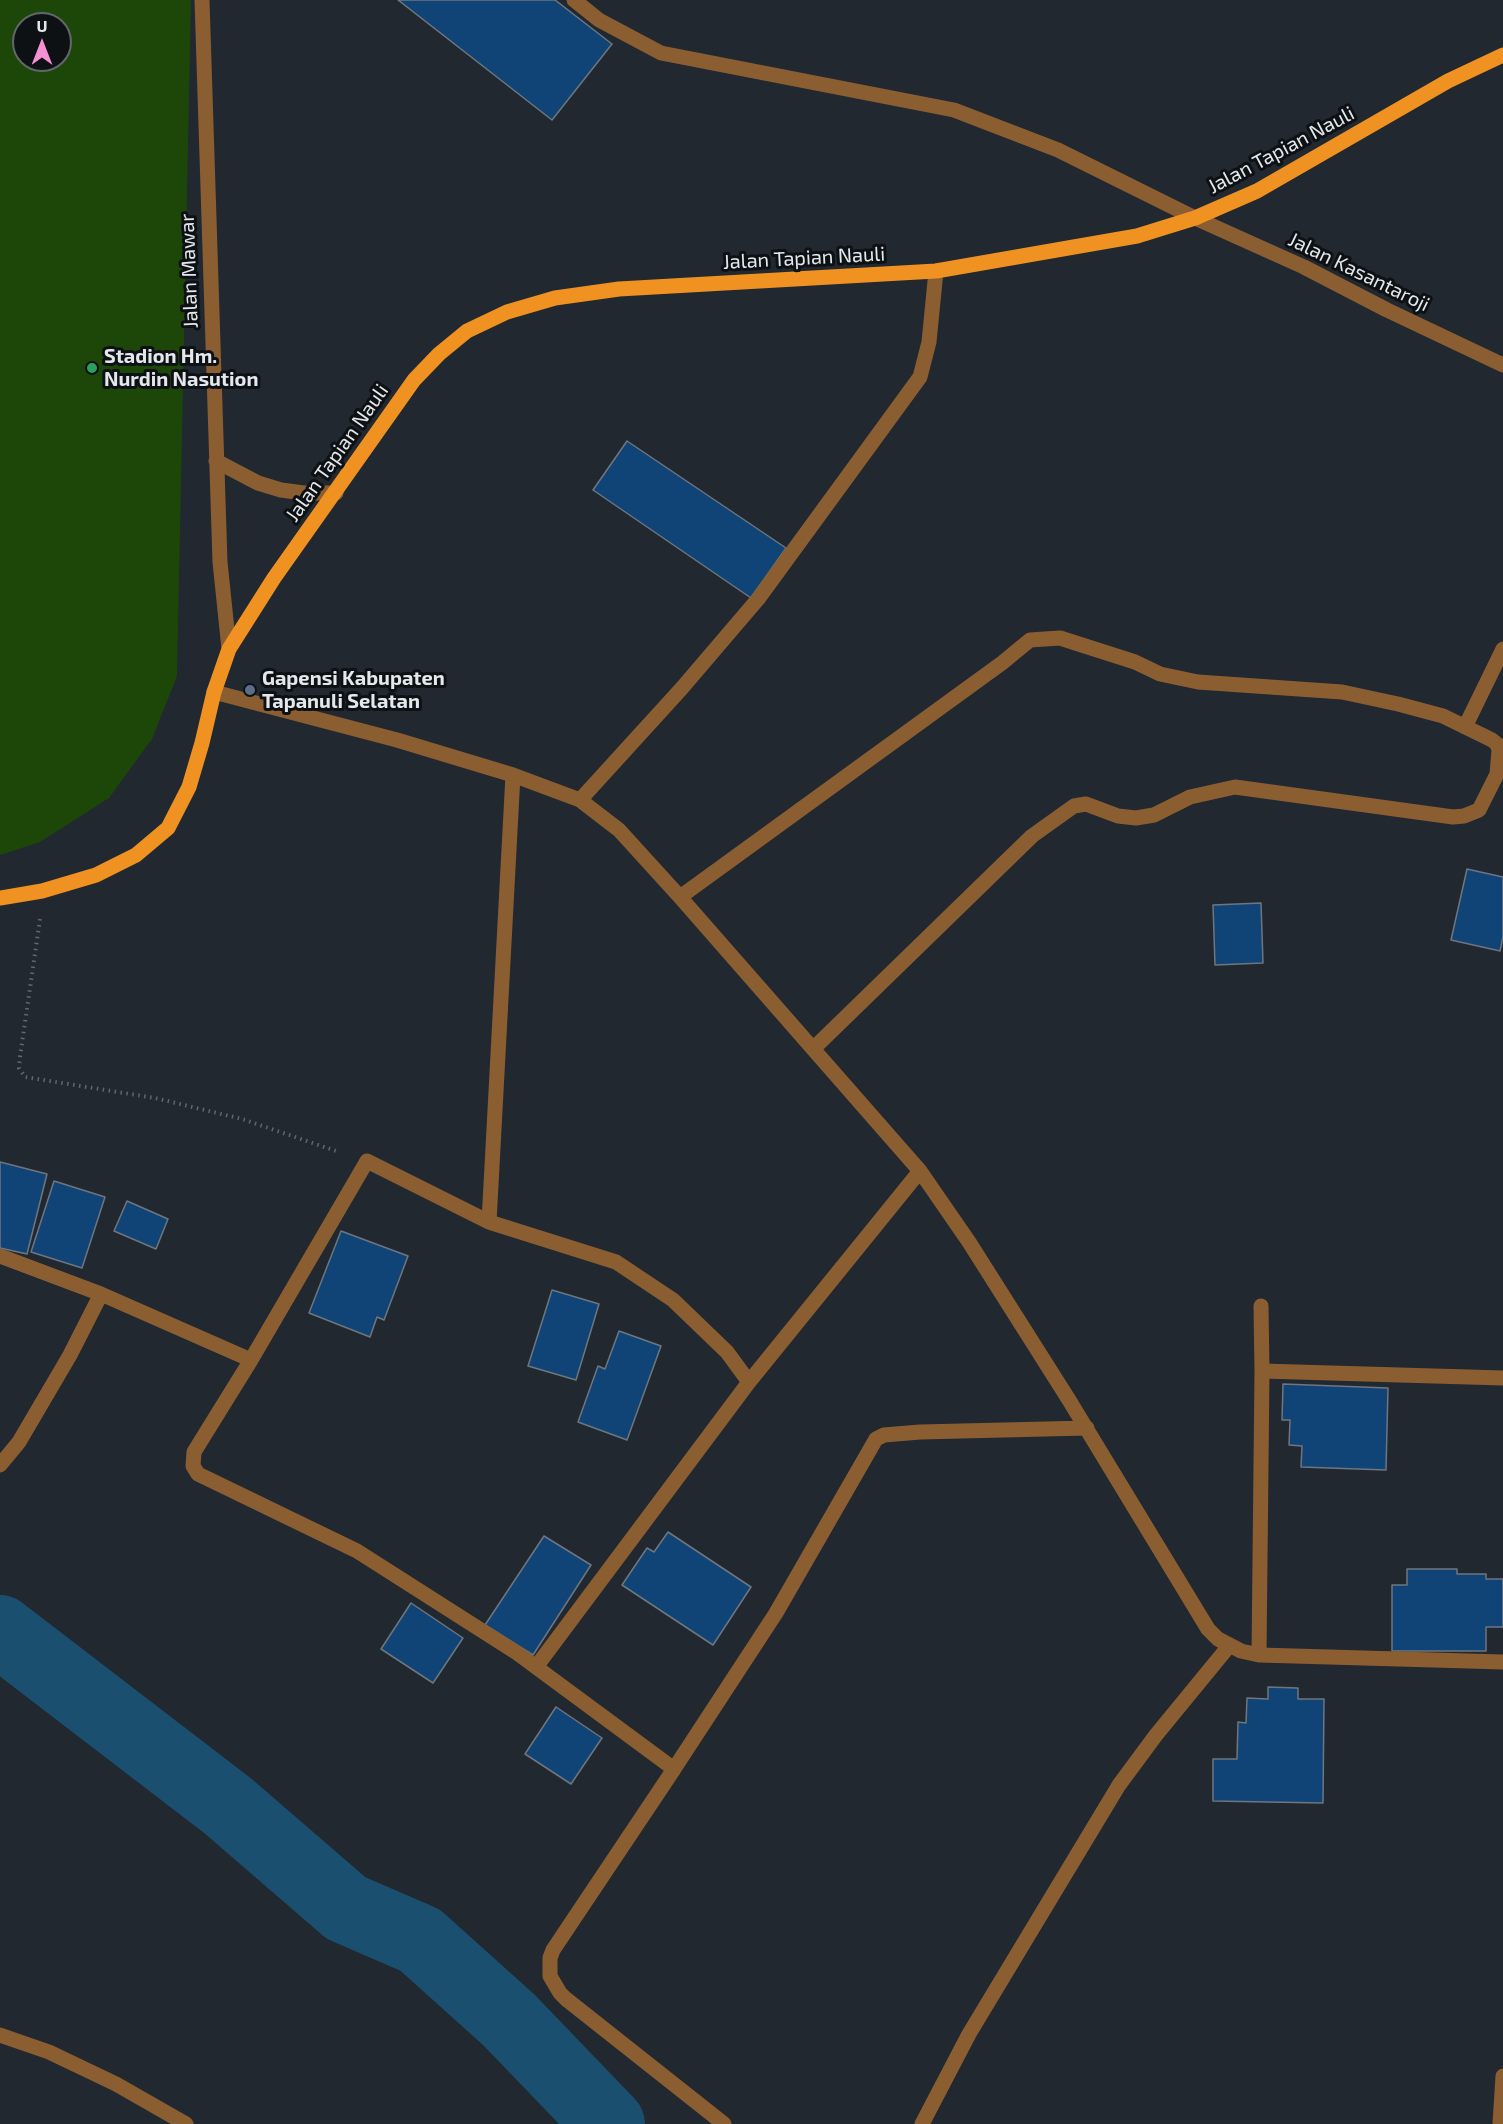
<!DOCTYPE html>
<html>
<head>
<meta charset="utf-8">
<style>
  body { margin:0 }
  #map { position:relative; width:1503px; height:2124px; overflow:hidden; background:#212830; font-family:"Exo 2",sans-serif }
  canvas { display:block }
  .north { position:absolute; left:12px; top:12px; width:60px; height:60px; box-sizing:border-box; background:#0e1114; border:2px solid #63676b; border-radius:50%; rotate:0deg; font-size:16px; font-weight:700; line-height:24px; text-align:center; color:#e3e8ed }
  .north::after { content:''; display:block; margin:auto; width:21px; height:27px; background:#f591d3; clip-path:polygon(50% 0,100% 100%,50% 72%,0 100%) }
</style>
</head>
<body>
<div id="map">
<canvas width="1503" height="2124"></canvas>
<div class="north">U</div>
</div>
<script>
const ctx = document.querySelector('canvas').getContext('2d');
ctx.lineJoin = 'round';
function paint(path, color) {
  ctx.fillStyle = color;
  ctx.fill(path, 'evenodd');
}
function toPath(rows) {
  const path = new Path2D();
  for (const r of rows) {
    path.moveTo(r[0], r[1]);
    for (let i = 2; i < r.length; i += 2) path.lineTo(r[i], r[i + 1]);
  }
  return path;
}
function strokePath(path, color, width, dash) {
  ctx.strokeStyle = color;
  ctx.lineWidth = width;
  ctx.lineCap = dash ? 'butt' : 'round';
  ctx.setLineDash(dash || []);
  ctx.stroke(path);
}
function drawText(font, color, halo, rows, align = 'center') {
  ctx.font = font + ' "Exo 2",sans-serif';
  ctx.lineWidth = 6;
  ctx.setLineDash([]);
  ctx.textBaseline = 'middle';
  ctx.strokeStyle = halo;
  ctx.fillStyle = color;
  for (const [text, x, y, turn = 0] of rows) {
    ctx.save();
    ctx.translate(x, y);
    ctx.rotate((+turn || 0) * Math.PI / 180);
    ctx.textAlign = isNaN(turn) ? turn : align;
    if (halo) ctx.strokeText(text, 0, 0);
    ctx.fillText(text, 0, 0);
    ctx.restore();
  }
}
paint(toPath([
  [0,0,191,0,177,676,152,739,109,798,40,842,0,855],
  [24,24,60,24,60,60,24,60]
]), '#1d4709');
strokePath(toPath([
  [0,1631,228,1806,346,1908,420,1940,509,2020,609,2124]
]), '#1a4f6f', 72);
const building = toPath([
  [398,0,555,0,612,44,552,120,398,0],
  [627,441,786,548,751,598,593,490,627,441],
  [1467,869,1503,877,1503,937,1500,951,1451,940,1467,869],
  [1261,903,1263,963,1215,965,1213,905,1261,903],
  [0,1162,47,1174,27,1254,0,1248,0,1162],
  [54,1181,105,1197,82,1268,31,1252,54,1181],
  [127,1201,168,1219,156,1249,114,1231,127,1201],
  [341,1231,408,1256,384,1320,377,1317,370,1337,309,1313,341,1231],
  [552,1290,599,1304,576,1380,528,1366,552,1290],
  [619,1331,661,1346,627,1440,578,1422,598,1366,605,1369,619,1331],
  [1283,1384,1388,1388,1386,1470,1301,1467,1302,1446,1289,1445,1290,1420,1282,1420,1283,1384],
  [668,1532,751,1587,713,1645,622,1585,647,1548,654,1552,668,1532],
  [544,1536,591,1565,533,1655,485,1625,544,1536],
  [1407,1569,1457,1569,1457,1574,1486,1574,1486,1579,1503,1579,1503,1627,1486,1627,1486,1651,1392,1651,1392,1585,1407,1585,1407,1569],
  [411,1603,463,1638,433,1683,381,1649,411,1603],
  [1268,1687,1298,1688,1298,1699,1324,1699,1323,1803,1213,1801,1213,1759,1237,1759,1238,1722,1246,1723,1247,1698,1268,1699,1268,1687],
  [556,1707,602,1738,571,1784,525,1754,556,1707]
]);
paint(building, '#104477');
strokePath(building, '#6e767f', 1.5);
strokePath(toPath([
  [40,919,20,1057,19,1068,25,1077,155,1098,242,1119,339,1152]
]), '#61676e', 4, [1.5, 4.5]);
strokePath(toPath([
  [202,0,220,562,229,649],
  [574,0,599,20,661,53,954,110,1058,150,1195,218,1304,267,1387,310,1503,365],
  [216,461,258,483,281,490,304,493,336,493],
  [214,692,397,740,513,775,580,800,619,830,680,897,920,1171,969,1242,1069,1400,1208,1629,1218,1639,1241,1651,1259,1655,1503,1662],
  [1465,727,1503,649],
  [580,800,682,688,758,599,920,377,929,342,936,271],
  [680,897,1002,663,1030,640,1060,638,1135,662,1160,674,1198,682,1342,692,1398,704,1443,716,1492,740,1497,744,1499,750,1497,774,1479,810,1464,816,1453,817,1235,787,1190,797,1154,815,1136,818,1118,816,1086,804,1074,806,1032,836,814,1048],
  [489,1222,513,775],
  [0,1256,101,1294,70,1355,19,1442,0,1465],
  [101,1294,251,1360,194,1452,193,1466,198,1474,357,1551,517,1653,674,1769,553,1950,550,1958,550,1976,560,1993,566,1999,724,2124],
  [1261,1306,1262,1371],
  [251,1360,367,1161,489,1222,616,1262,673,1300,727,1352,749,1382,536,1667],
  [749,1382,920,1171],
  [1259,1655,1262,1371,1503,1378],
  [674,1769,776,1613,876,1439,884,1435,920,1432,1087,1428],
  [0,2035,49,2052,116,2084,186,2124],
  [922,2124,969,2034,1119,1785,1156,1735,1229,1646],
  [1500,2124,1503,2076]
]), '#8b5e32', 15);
strokePath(toPath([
  [0,898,42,891,96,875,136,855,168,828,189,787,202,743,214,692,229,649,274,578,414,380,439,354,467,331,507,312,555,298,619,289,936,271,1137,236,1195,218,1257,191,1448,81,1503,55]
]), '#f09221', 15);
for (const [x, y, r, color] of [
  [92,368,6,"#2e9e5b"],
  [250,690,6,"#5c6f8a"]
]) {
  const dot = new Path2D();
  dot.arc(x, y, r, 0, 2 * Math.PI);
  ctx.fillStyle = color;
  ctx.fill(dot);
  strokePath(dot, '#0e1114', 2);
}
drawText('20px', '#e3e8ed', '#0e1114', [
  ["Jalan Tapian Nauli",1281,150,-28],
  ["Jalan Tapian Nauli",804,258,-3],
  ["Jalan Mawar",189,271,-92],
  ["Jalan Kasantaroji",1359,272,26],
  ["Jalan Tapian Nauli",337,453,-55]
]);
drawText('bold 20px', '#e3e8ed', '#0e1114', [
  ["Stadion Hm.",104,356],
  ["Nurdin Nasution",104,379],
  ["Gapensi Kabupaten",262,678],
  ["Tapanuli Selatan",262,701]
], 'left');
</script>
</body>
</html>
